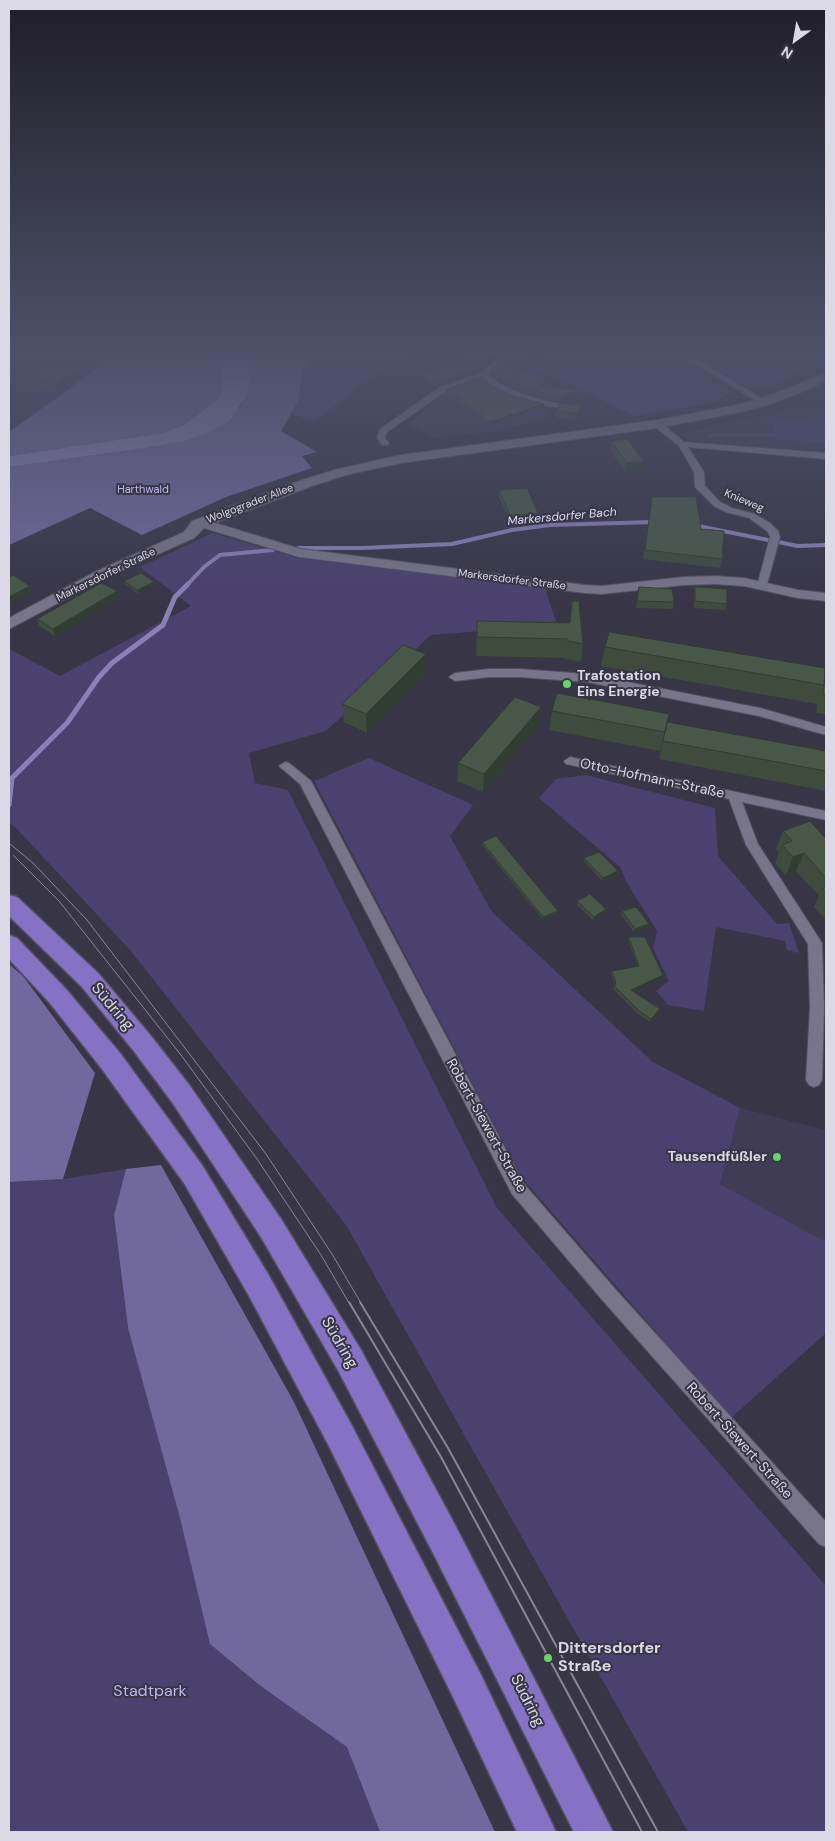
<!DOCTYPE html>
<html>
<head>
<meta charset="utf-8">
<style>
  body { margin:0 }
  #map { position:relative; width:835px; height:1841px; overflow:hidden; background:#383547; font-family:"DM Sans",sans-serif }
  canvas { display:block }
  .frame { position:absolute; inset:0; border:10px solid #dad9e5; pointer-events:none }
  .north { position:absolute; left:770px; top:15px; width:50px; height:50px; -webkit-text-stroke:4px #383547; paint-order:stroke; rotate:212deg; font-size:14px; font-weight:700; line-height:20px; text-align:center; color:#dad9e5 }
  .north::after { content:''; display:block; margin:auto; width:18px; height:22px; background:#dad9e5; clip-path:polygon(50% 0,100% 100%,50% 72%,0 100%) }
</style>
</head>
<body>
<div id="map">
<canvas width="835" height="1841"></canvas>
<div class="frame"></div>
<div class="north">N</div>
</div>
<script>
const ctx = document.querySelector('canvas').getContext('2d');
ctx.lineJoin = 'round';
function paint(path, color) {
  ctx.fillStyle = color;
  ctx.fill(path, 'evenodd');
}
function toPath(rows) {
  const path = new Path2D();
  for (const r of rows) {
    path.moveTo(r[0], r[1]);
    for (let i = 2; i < r.length; i += 2) path.lineTo(r[i], r[i + 1]);
  }
  return path;
}
function strokePath(path, color, width, dash) {
  ctx.strokeStyle = color;
  ctx.lineWidth = width;
  ctx.lineCap = dash ? 'butt' : 'round';
  ctx.setLineDash(dash || []);
  ctx.stroke(path);
}
function drawText(font, color, halo, rows, align = 'center') {
  ctx.font = font + ' "DM Sans",sans-serif';
  ctx.lineWidth = 4;
  ctx.setLineDash([]);
  ctx.textBaseline = 'middle';
  ctx.strokeStyle = halo;
  ctx.fillStyle = color;
  for (const [text, x, y, turn = 0] of rows) {
    ctx.save();
    ctx.translate(x, y);
    ctx.rotate((+turn || 0) * Math.PI / 180);
    ctx.textAlign = isNaN(turn) ? turn : align;
    if (halo) ctx.strokeText(text, 0, 0);
    ctx.fillText(text, 0, 0);
    ctx.restore();
  }
}
paint(toPath([
  [9,350,116,350,98,368,9,432],
  [510,391,541,401,550,419,489,432,433,438,409,424,448,392],
  [805,406,826,409,826,452,698,442,685,439,680,433],
  [740,1108,826,1130,826,1242,720,1184]
]), '#403c55');
paint(toPath([
  [318,350,416,350,363,382,344,400,313,421,290,414,298,401,302,372],
  [555,350,826,350,826,354,816,362,774,385,748,388,708,363,692,368,733,392,712,403,634,416,562,380,533,371],
  [772,421,826,423,826,442,777,440,776,436,709,437,708,434,775,433],
  [213,533,297,558,545,588,557,625,431,635,326,731,249,753,255,783,288,790,497,1208,826,1586,826,1832,688,1832,346,1225,131,951,15,827,9,823,9,649,60,676,191,606,140,567],
  [369,758,473,805,450,836,492,912,653,1062,740,1108,720,1184,826,1242,826,1333,731,1418,522,1178,314,781],
  [586,775,715,808,718,856,777,924,789,923,799,953,787,950,785,941,716,927,704,1011,668,1005,656,991,669,981,653,948,657,931,627,883,620,867,539,798,556,779],
  [126,1169,114,1215,128,1328,318,1727,348,1747,380,1832,9,1832,9,1182,64,1179]
]), '#4a416e');
paint(toPath([
  [116,350,195,350,220,366,223,380,223,390,215,401,184,425,162,433,9,456,9,432,98,368],
  [232,350,318,350,302,372,298,401,281,431,317,452,302,456,312,468,226,497,142,535,90,508,9,545,9,467,138,449,240,408,247,396,250,382,248,360],
  [9,964,23,976,95,1073,63,1179,9,1182],
  [161,1165,294,1402,495,1832,380,1832,347,1747,262,1687,210,1644,180,1518,128,1328,114,1215,126,1169]
]), '#71689d');
paint(toPath([
  [195,350,232,350,248,360,250,382,247,396,229,421,211,431,184,441,138,449,9,467,9,456,162,433,184,425,215,401,223,390,223,380,220,366]
]), '#8a80b7');
strokePath(toPath([
  [693,525,798,546,826,545],
  [298,548,362,548,452,544,512,530,550,525,654,522],
  [187,585,204,567,220,555,273,550]
]), '#8a80b7', 4);
strokePath(toPath([
  [9,805,12,778,67,723,99,677,112,663,163,625,175,597,188,584]
]), '#8a80b7', 5);
const street = toPath([
  [509,350,517,350,488,375,500,384,520,393,549,402,578,406,578,410,548,406,514,397,494,388,482,378,446,391,387,432,385,438,389,443,388,445,382,445,377,438,380,429,440,387,480,373,509,350],
  [673,350,682,350,768,402,761,404,673,350],
  [654,422,660,422,684,442,826,453,826,459,688,447,704,472,705,486,720,502,732,508,755,514,770,523,778,531,780,537,766,588,762,589,757,586,770,537,768,532,749,518,726,512,714,506,695,487,694,472,679,446,654,426,654,422],
  [489,669,519,669,587,674,760,708,826,727,826,735,759,716,587,682,519,677,489,677,455,681,449,677,455,673,489,669],
  [570,757,826,811,826,820,742,802,758,844,822,943,824,1007,822,1080,819,1085,814,1087,809,1085,806,1080,810,1007,808,944,746,845,729,799,566,764,564,761,570,757],
  [285,762,289,763,311,781,524,1184,616,1290,826,1522,826,1547,819,1544,604,1302,512,1194,300,784,279,766,285,762]
]);
const secondary = toPath([
  [826,373,826,380,807,390,768,405,732,414,657,428,401,463,346,475,312,486,215,523,301,549,585,585,602,586,684,577,715,576,744,578,798,590,826,593,826,601,798,598,744,586,715,584,684,585,602,594,585,593,299,557,204,528,194,538,105,578,9,629,9,618,95,572,184,532,192,521,302,480,338,469,401,455,657,420,732,406,760,399,826,373]
]);
const primary = toPath([
  [9,895,17,897,98,973,151,1036,190,1086,281,1219,361,1350,455,1525,613,1832,574,1832,431,1549,339,1372,261,1237,172,1102,133,1050,82,987,9,916,9,895],
  [9,935,17,938,65,988,120,1053,202,1165,268,1274,351,1424,481,1675,556,1832,517,1832,455,1701,329,1446,248,1294,184,1183,102,1069,49,1002,9,959,9,935]
]);
strokePath(street, '#535161', 2);
strokePath(secondary, '#535161', 2);
strokePath(primary, '#535161', 3);
paint(street, '#78758a');
paint(secondary, '#78758a');
paint(primary, '#8572c4');
strokePath(toPath([
  [9,843,33,863,87,920,266,1154,332,1254,361,1303],
  [13,855,59,901,181,1055,257,1159,321,1255,349,1303]
]), '#888695', 1);
strokePath(toPath([
  [349,1302,441,1457,642,1832],
  [360,1302,448,1448,658,1832]
]), '#888695', 2);
paint(toPath([
  [13,350,110,350,70,383,66,382,56,390,31,386,30,380,34,377,9,373,9,353],
  [515,350,542,350,519,370,548,382,543,386,579,395,559,401,549,400,521,391,501,382,491,375,491,370],
  [458,363,479,371,437,387,422,378,422,374],
  [493,387,513,396,544,407,490,425,481,419,481,418,458,404,458,400,446,393,446,390],
  [581,405,580,412,577,420,555,417,556,411],
  [611,441,643,471,625,473,610,450],
  [499,490,538,513,537,520,510,522,499,497],
  [651,506,701,529,722,559,720,568,643,559],
  [124,581,155,585,138,594,125,584],
  [639,587,674,602,673,609,636,608],
  [695,587,727,604,725,610,694,608,694,593],
  [119,598,55,636,39,626,37,619],
  [572,601,583,644,581,662,565,659,566,658,476,656,477,621,569,623],
  [605,647,826,677,826,714,816,713,817,704,601,666],
  [426,673,367,733,344,722,342,704],
  [541,707,539,726,483,792,457,781,458,763],
  [552,711,669,714,660,751,549,730],
  [667,722,826,751,826,791,659,759],
  [783,831,826,839,826,920,814,907,819,896,796,871,786,875,775,863,779,853,776,849],
  [482,842,558,911,557,914,543,920,482,845],
  [584,858,618,871,617,875,602,881,584,861],
  [577,901,606,909,605,913,593,920,577,905],
  [622,911,648,928,634,932,621,915],
  [629,937,662,978,633,991,660,1009,659,1012,650,1022,637,1013,613,989,615,984,611,974,612,971,638,967,628,940]
]), '#3e4b3d');
paint(toPath([
  [103,350,110,350,70,383,69,378],
  [501,350,506,350,479,371,437,387,437,383],
  [538,350,542,350,515,374,516,369],
  [64,377,66,382,56,390,55,385],
  [548,378,548,382,539,390,539,386],
  [579,390,579,395,559,401,560,397],
  [544,404,544,407,490,425,490,422],
  [581,405,580,412,577,420,577,414],
  [644,461,643,471,625,473,627,463],
  [154,582,155,585,138,594,137,590],
  [30,586,32,593,9,605,9,597],
  [117,591,119,598,55,636,53,629],
  [426,654,426,673,367,733,366,714],
  [541,707,539,726,483,792,484,774],
  [804,853,796,871,786,875,793,857],
  [618,871,617,875,602,881,603,878],
  [606,909,605,913,593,920,594,917],
  [558,911,557,914,543,920,543,917],
  [649,924,648,928,634,932,635,929],
  [663,975,662,978,630,993,631,990],
  [660,1009,659,1012,650,1022,651,1019]
]), '#323d32');
const building = toPath([
  [13,350,103,350,69,378,64,377,55,385,30,380,39,373,9,368,9,353,13,350],
  [476,350,501,350,479,367,437,383,422,374,455,362,458,363,476,350],
  [515,350,538,350,516,369,548,378,539,386,579,390,560,397,550,396,521,387,501,378,491,370,515,350],
  [482,377,493,387,513,396,544,404,490,422,481,416,482,415,458,401,461,399,446,390,482,377],
  [560,403,581,405,577,414,556,411,560,403],
  [627,439,644,461,627,463,611,441,627,439],
  [527,488,538,513,510,516,499,490,527,488],
  [652,497,696,497,701,529,724,531,722,559,645,550,652,497],
  [141,573,154,582,137,590,124,581,141,573],
  [13,575,30,586,9,597,9,577,13,575],
  [101,583,117,591,53,629,37,619,101,583],
  [639,587,672,589,674,602,637,601,639,587],
  [695,587,727,589,727,604,695,601,695,587],
  [572,601,579,601,583,644,568,641,568,639,477,637,477,621,570,623,572,601],
  [609,632,825,668,824,685,605,647,609,632],
  [403,645,426,654,366,714,342,704,403,645],
  [825,677,826,677,826,695,823,694,825,677],
  [557,693,589,699,589,701,590,699,669,714,665,732,552,711,557,693],
  [515,697,541,707,484,774,458,763,515,697],
  [667,722,826,751,826,771,663,741,667,722],
  [810,821,826,839,826,878,804,853,793,857,782,845,792,841,783,831,810,821],
  [496,836,558,911,543,917,482,842,496,836],
  [599,852,618,871,603,878,584,858,599,852],
  [826,887,826,893,822,889,826,887],
  [590,894,606,909,594,917,577,901,590,894],
  [636,907,649,924,635,929,622,911,636,907],
  [629,937,645,937,663,975,631,990,660,1009,651,1019,638,1010,614,986,616,983,612,971,639,966,629,937]
]);
paint(building, '#485747');
strokePath(building, '#323d32', 1);
const sky = ctx.createLinearGradient(0, 0, 0, 608);
sky.addColorStop(0, '#1f1d27');
sky.addColorStop(0.58, '#4d5169');
sky.addColorStop(1, '#4d516900');
ctx.fillStyle = sky;
ctx.fillRect(0, 0, 835, 608);
for (const [x, y, r, color] of [
  [567,684,5,"#66d466"],
  [777,1157,5,"#66d466"],
  [548,1658,5,"#66d466"]
]) {
  const dot = new Path2D();
  dot.arc(x, y, r, 0, 2 * Math.PI);
  ctx.fillStyle = color;
  ctx.fill(dot);
  strokePath(dot, '#383547', 2);
}
drawText('11px', '#c0b6f5', '#383547', [
  ["Harthwald",143,490]
]);
drawText('11px', '#dad9e5', '#383547', [
  ["Knieweg",744,501,23],
  ["Wolgograder Allee",250,504,-21],
  ["Markersdorfer Straße",106,575,-26],
  ["Markersdorfer Straße",512,580,7]
]);
drawText('italic 12px', '#dfdbfb', '#383547', [
  ["Markersdorfer Bach",562,517,-5]
]);
drawText('bold 14px', '#dad9e5', '#383547', [
  ["Trafostation",577,676],
  ["Eins Energie",577,692],
  ["Tausendfüßler",767,1157,"right"]
], 'left');
drawText('14px', '#dad9e5', '#383547', [
  ["Otto-Hofmann-Straße",652,779,12],
  ["Robert-Siewert-Straße",486,1126,61],
  ["Robert-Siewert-Straße",739,1441,48]
]);
drawText('16px', '#dad9e5', '#383547', [
  ["Südring",112,1007,50],
  ["Südring",339,1343,60],
  ["Südring",527,1701,63]
]);
drawText('bold 16px', '#dad9e5', '#383547', [
  ["Dittersdorfer",558,1649],
  ["Straße",558,1667]
], 'left');
drawText('16px', '#c0b6f5', '#383547', [
  ["Stadtpark",150,1692]
]);
</script>
</body>
</html>
